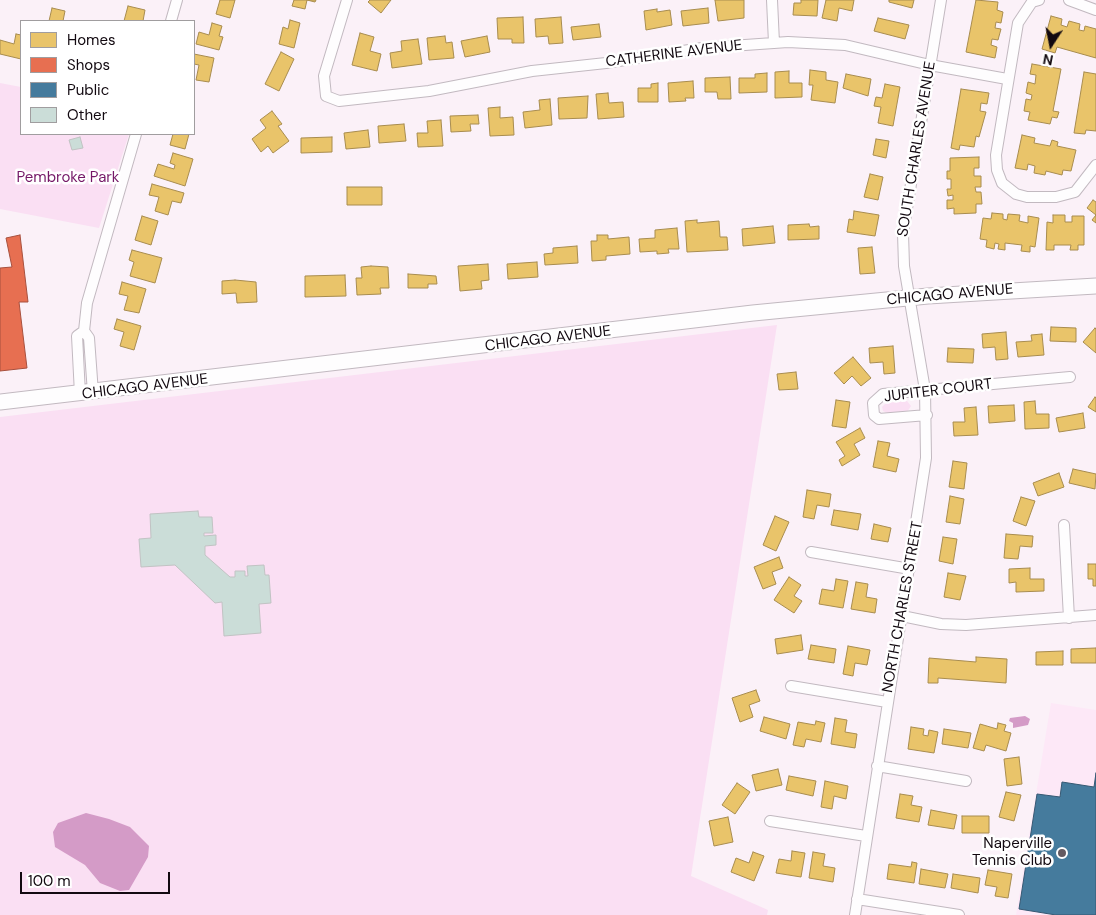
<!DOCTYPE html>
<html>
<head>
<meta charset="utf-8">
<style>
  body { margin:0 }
  #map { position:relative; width:1096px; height:915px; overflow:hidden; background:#fbf1f8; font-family:"DM Sans",sans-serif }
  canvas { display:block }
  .legend { position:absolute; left:20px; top:20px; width:175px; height:115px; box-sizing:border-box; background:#fff; border:1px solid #a09d9f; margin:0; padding:6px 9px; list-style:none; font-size:15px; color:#120910 }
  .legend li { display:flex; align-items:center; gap:10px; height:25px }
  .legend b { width:25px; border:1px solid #a09d9f }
  .north { position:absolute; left:1026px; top:20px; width:50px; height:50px; -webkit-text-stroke:4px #fff; paint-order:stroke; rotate:191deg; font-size:14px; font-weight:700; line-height:20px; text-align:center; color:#120910 }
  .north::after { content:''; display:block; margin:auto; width:18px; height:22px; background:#120910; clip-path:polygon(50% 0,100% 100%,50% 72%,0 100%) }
  .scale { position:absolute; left:20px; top:872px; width:150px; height:22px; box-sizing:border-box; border:2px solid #120910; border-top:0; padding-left:6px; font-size:15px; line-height:18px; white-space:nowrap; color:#120910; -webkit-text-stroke:4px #fff; paint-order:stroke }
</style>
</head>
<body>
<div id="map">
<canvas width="1096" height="915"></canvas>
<ul class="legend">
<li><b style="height:14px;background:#e9c46a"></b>Homes</li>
<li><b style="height:14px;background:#e76f51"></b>Shops</li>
<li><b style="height:14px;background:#457b9d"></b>Public</li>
<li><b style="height:14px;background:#cbddd8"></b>Other</li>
</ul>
<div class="north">N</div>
<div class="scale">100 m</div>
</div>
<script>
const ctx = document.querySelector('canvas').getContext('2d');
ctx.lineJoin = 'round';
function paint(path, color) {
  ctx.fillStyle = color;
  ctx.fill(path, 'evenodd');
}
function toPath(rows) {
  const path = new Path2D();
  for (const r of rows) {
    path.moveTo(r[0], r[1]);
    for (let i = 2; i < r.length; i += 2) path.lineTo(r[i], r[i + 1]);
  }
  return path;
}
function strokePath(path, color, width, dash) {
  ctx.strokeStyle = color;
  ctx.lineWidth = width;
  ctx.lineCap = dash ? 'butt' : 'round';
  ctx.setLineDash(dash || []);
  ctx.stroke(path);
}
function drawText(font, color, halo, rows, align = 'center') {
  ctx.font = font + ' "DM Sans",sans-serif';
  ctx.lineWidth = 5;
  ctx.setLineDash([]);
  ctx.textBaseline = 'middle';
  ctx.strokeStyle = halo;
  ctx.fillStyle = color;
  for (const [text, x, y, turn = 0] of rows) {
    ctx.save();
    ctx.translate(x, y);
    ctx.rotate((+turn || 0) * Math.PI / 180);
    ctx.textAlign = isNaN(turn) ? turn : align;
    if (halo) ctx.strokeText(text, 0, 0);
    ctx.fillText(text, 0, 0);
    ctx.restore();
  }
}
paint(toPath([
  [1051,703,1096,710,1096,915,1016,915]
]), '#fde8f7');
paint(toPath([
  [0,83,21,87,21,134,129,134,99,228,0,209],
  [777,325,691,876,768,910,767,915,0,915,0,417],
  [907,401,911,406,907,412,887,413,883,411,882,407,886,403]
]), '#fadff3');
paint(toPath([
  [1025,716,1030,719,1028,725,1013,728,1013,723,1009,721,1010,718],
  [86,813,109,819,130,827,149,846,148,857,129,890,120,891,100,883,85,865,55,847,53,832,58,823]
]), '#d49bc7');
const homes = toPath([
  [220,0,235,0,230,18,216,14,220,0],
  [294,0,316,0,315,2,307,0,305,9,292,6,294,0],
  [370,0,391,0,381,13,368,2,370,0],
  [715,0,744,0,744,18,718,21,715,0],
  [801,0,818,0,817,16,793,15,794,3,801,3,801,0],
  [826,0,854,0,852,11,839,8,837,21,822,18,826,0],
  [889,0,914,0,912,8,889,2,889,0],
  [976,0,998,2,997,10,1003,12,1001,23,996,22,995,28,1001,29,998,40,992,39,991,45,997,47,995,58,966,52,976,0],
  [128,6,145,10,143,21,124,21,128,6],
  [52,8,65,11,63,21,49,21,52,8],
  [708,8,709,23,683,26,681,11,708,8],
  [657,9,657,12,670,10,672,25,646,30,644,11,657,9],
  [1051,16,1062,19,1061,25,1067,27,1069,21,1080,24,1079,30,1084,31,1085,26,1096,29,1096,58,1057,47,1055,53,1042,49,1051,16],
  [523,17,524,43,512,43,512,39,498,39,497,18,523,17],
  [561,17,563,43,549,44,548,36,536,37,535,19,561,17],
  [878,18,909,25,905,39,874,31,878,18],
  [290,20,300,23,294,48,279,44,283,27,288,29,290,20],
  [212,23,222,26,219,36,223,37,219,50,196,44,199,32,209,35,212,23],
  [599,24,601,37,573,40,571,27,599,24],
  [360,33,374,37,370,51,381,54,377,71,352,65,360,33],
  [16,34,21,35,21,59,0,54,0,40,14,44,16,34],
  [445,36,446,43,452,42,454,58,429,60,427,38,445,36],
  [487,36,490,52,465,57,461,41,487,36],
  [418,39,422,64,392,68,390,53,402,51,401,41,418,39],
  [281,52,294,59,279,91,265,84,281,52],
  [194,54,214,58,209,82,196,80,199,65,194,64,194,54],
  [1032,64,1061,69,1053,111,1059,112,1057,118,1052,117,1050,124,1028,120,1030,112,1024,111,1026,99,1031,100,1032,95,1026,93,1028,82,1035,84,1036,75,1030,74,1032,64],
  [810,70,826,72,826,80,838,82,835,103,811,100,813,85,809,85,810,70],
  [789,71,789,83,802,83,802,97,775,98,775,72,789,71],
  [1084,72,1096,74,1096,131,1086,130,1085,134,1074,133,1084,72],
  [767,73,767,92,739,93,739,78,755,78,755,74,767,73],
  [846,74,871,79,868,96,843,88,846,74],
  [730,77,731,99,718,99,717,92,705,92,705,78,730,77],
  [693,81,694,98,685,98,686,101,669,102,668,83,693,81],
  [658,83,658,102,638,102,638,88,651,88,651,84,658,83],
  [885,84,900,87,893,126,878,123,881,107,874,106,876,97,882,98,885,84],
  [961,89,989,93,987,104,981,103,980,111,986,112,979,137,976,136,974,147,960,145,959,150,951,148,961,89],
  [608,93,609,103,623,102,624,117,598,119,596,94,608,93],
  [588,96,587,118,559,119,558,98,588,96],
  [550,99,552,125,525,128,523,112,540,110,539,100,550,99],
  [500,107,500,118,513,117,514,135,490,136,488,108,500,107],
  [272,111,282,124,278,126,289,141,273,153,268,146,261,152,252,139,266,128,260,120,272,111],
  [478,115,479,124,470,124,471,131,451,132,450,116,478,115],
  [441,120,443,146,418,147,417,133,428,133,427,121,441,120],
  [404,124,406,141,379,143,378,126,404,124],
  [368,130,370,147,346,149,344,133,368,130],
  [173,134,189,134,185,149,170,145,173,134],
  [1022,135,1035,138,1034,143,1050,146,1052,140,1058,142,1057,146,1076,150,1071,171,1063,170,1062,175,1046,171,1045,175,1034,173,1035,166,1028,164,1027,170,1015,168,1022,135],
  [332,137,332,152,301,153,301,138,332,137],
  [876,139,889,141,886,158,873,155,876,139],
  [173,153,193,159,185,186,154,176,158,164,174,169,175,165,170,163,173,153],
  [979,157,979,168,974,168,974,176,981,176,981,187,975,187,976,192,981,192,982,204,976,204,976,213,954,214,954,208,947,209,947,200,953,200,953,195,948,196,947,189,951,189,951,179,947,179,947,171,950,171,950,158,979,157],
  [870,174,883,177,878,200,864,197,870,174],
  [152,184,184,193,181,203,172,201,168,215,155,211,159,197,149,195,152,184],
  [347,187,382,187,382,205,347,205,347,187],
  [1093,200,1096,202,1096,223,1092,220,1096,215,1087,208,1093,200],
  [854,211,879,215,875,236,847,232,849,219,853,220,854,211],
  [992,213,1003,214,1003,219,1007,220,1008,214,1020,215,1019,221,1028,223,1028,216,1039,218,1035,247,1030,246,1030,252,1021,251,1022,245,1005,243,1005,250,998,249,999,244,995,243,994,249,986,247,987,240,980,239,983,218,991,219,992,213],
  [1053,215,1065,215,1065,222,1072,222,1072,216,1084,216,1084,245,1078,245,1078,250,1070,250,1071,245,1054,245,1054,250,1046,250,1047,222,1053,223,1053,215],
  [142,216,158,221,151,245,135,240,142,216],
  [697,220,697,223,719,221,720,237,727,237,728,250,687,252,685,221,697,220],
  [809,224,810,227,819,226,819,239,788,240,788,225,809,224],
  [773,226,775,243,743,246,742,229,773,226],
  [677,228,679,249,668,249,669,253,657,254,657,251,640,252,639,239,655,238,655,230,677,228],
  [597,235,608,235,608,239,629,237,630,254,606,256,606,260,592,261,591,241,597,241,597,235],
  [577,246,578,263,545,265,544,254,553,253,553,248,577,246],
  [872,247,875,273,860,274,858,248,872,247],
  [132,250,162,258,155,283,130,276,134,262,129,260,132,250],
  [537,262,538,277,508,279,507,264,537,262],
  [488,264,489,280,481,281,482,289,460,291,458,266,488,264],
  [371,266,388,267,389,288,380,288,381,294,357,295,356,278,362,278,361,267,371,266],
  [408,274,436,276,437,284,428,284,428,288,408,288,408,274],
  [345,275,346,296,305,297,305,276,345,275],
  [235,280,256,282,257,302,237,303,236,293,222,294,222,281,235,280],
  [122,282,146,289,139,313,124,310,128,296,119,294,122,282],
  [117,319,141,326,134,350,120,346,124,332,114,329,117,319],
  [1051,327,1076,328,1076,342,1050,341,1051,327],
  [1095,328,1096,329,1096,353,1083,342,1095,328],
  [1006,332,1008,359,996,360,995,347,983,348,982,334,1006,332],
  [1042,334,1044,355,1018,357,1016,342,1032,341,1031,335,1042,334],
  [893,346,895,373,884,374,883,362,870,363,869,348,893,346],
  [948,348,974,349,973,363,947,362,948,348],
  [853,357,871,378,861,386,852,376,844,384,834,373,853,357],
  [796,372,798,389,779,390,777,374,796,372],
  [1095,397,1096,398,1096,412,1088,407,1095,397],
  [836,400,850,402,846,428,832,426,836,400],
  [1035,401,1036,414,1049,414,1049,428,1025,429,1024,402,1035,401],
  [1014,405,1015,421,989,423,988,406,1014,405],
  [976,407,978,435,954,436,953,422,965,422,964,408,976,407],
  [1083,413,1085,428,1059,432,1056,418,1083,413],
  [860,428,865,438,854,444,860,455,842,466,839,460,845,456,836,442,860,428],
  [878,441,890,443,887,456,899,459,896,472,873,467,878,441],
  [953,461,967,463,964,489,949,487,953,461],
  [1073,469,1096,474,1095,489,1069,483,1073,469],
  [1059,473,1064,487,1038,496,1033,483,1059,473],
  [807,490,831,494,829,507,817,505,814,519,803,517,807,490],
  [950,496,964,499,960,524,946,522,950,496],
  [1021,497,1035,501,1026,526,1013,521,1021,497],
  [834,510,861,514,858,530,831,525,834,510],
  [775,516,789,522,776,551,763,545,775,516],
  [874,524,891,528,888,542,871,539,874,524],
  [1006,534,1033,536,1032,547,1020,546,1018,559,1004,558,1006,534],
  [943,537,957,539,953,564,939,561,943,537],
  [779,557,783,568,772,572,776,584,763,589,754,567,779,557],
  [1088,564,1096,564,1096,586,1093,586,1093,579,1088,579,1088,564],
  [1030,568,1030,579,1044,579,1044,591,1016,592,1016,582,1009,583,1009,569,1030,568],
  [948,573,966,576,960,600,944,597,948,573],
  [789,577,801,585,794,596,802,601,794,613,774,600,789,577],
  [836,579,848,581,843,608,819,604,822,589,834,591,836,579],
  [856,582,868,584,866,597,877,599,875,613,851,609,856,582],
  [801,635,803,650,777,654,775,639,801,635],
  [811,645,836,649,834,663,808,659,811,645],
  [848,646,870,650,867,665,855,663,853,676,843,674,848,646],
  [1096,648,1096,663,1071,663,1071,649,1096,648],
  [1063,651,1063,665,1036,665,1036,652,1063,651],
  [976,657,1007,659,1006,683,938,678,938,683,928,683,929,658,976,662,976,657],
  [756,690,760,701,749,705,753,717,740,722,732,698,756,690],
  [764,717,790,724,786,739,760,731,764,717],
  [835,718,847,720,845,732,857,734,855,748,831,744,835,718],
  [816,721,825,723,821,742,806,739,804,747,793,745,798,722,815,725,816,721],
  [998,723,1006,725,1004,731,1011,733,1006,751,986,745,984,751,973,748,980,724,997,729,998,723],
  [911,727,924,729,923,735,928,736,929,730,938,732,934,753,908,749,911,727],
  [944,729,971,733,968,748,942,744,944,729],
  [1019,757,1022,784,1007,786,1004,759,1019,757],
  [778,769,782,785,756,791,752,775,778,769],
  [789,776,816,781,813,796,786,790,789,776],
  [825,781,848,786,846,799,834,796,832,809,821,807,825,781],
  [737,783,750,792,735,814,722,805,737,783],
  [1006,792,1021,795,1014,821,999,817,1006,792],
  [900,794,913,796,911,805,922,807,919,822,896,818,900,794],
  [931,810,957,815,954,829,928,825,931,810],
  [962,816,989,816,989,833,962,833,962,816],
  [728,817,733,842,714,846,709,821,728,817],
  [792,851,805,853,801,877,776,873,779,859,791,861,792,851],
  [753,852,764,856,754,881,731,872,736,858,749,863,753,852],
  [813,852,825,854,823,866,835,868,833,882,809,878,813,852],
  [912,862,917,863,914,883,887,879,889,864,911,867,912,862],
  [921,869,948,874,945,888,919,884,921,869],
  [988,870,1012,874,1008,898,995,896,997,887,985,885,988,870],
  [953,874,980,878,978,893,951,888,953,874]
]);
paint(homes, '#e9c46a');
strokePath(homes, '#a88c4f', 1);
const shops = toPath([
  [20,235,28,302,19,302,27,368,0,371,0,268,12,267,6,238,20,235]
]);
paint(shops, '#e76f51');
strokePath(shops, '#a7503e', 1);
const public = toPath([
  [1096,773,1096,915,1056,915,1019,909,1037,794,1060,797,1062,782,1094,787,1096,773]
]);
paint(public, '#457b9d');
strokePath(public, '#365973', 1);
const building = toPath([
  [80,137,83,148,72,150,69,140,80,137],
  [198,511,199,517,212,517,213,533,204,533,204,536,216,535,216,545,205,546,205,555,230,577,235,577,235,571,245,571,245,576,248,576,247,566,264,565,265,575,269,575,271,603,259,604,261,633,224,636,222,602,215,603,175,565,141,567,139,539,151,538,150,514,198,511]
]);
paint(building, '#cbddd8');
strokePath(building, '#c1c3c3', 1);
const minor = toPath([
  [347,0,324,76,326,96,339,101,429,91,532,71,606,63,702,48,788,42,845,45,930,65,1007,79],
  [772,0,774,43],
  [1039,0,1032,2,1018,23,996,155,997,170,1002,183,1016,194,1027,197,1056,197,1075,192,1096,165],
  [1069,0,1096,10],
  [171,21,177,0],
  [93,393,89,338,84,331,87,303,136,134],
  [80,394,77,336,84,331],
  [927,415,879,419,874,415,873,403,883,394,1070,377],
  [1064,525,1069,618],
  [811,552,910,569],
  [902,616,941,624,966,625,1096,615],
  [791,686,887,702],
  [877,766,966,781],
  [770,821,866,836],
  [857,899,959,915],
  [855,915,926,458,925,390,904,266,903,233,941,0]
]);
const secondary = toPath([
  [0,402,753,313,928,296,1096,286]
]);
strokePath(minor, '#c2b9c0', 12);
strokePath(secondary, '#c2b9c0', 17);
strokePath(minor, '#fefdfe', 10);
strokePath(secondary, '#fefdfe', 15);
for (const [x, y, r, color] of [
  [1062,853,5,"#645a61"]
]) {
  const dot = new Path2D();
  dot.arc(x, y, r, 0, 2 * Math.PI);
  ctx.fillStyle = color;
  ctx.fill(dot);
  strokePath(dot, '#fff', 2);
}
drawText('15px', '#120910', '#fff', [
  ["CATHERINE AVENUE",674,54,-7],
  ["SOUTH CHARLES AVENUE",917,149,-81],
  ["CHICAGO AVENUE",950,295,-5],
  ["CHICAGO AVENUE",548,339,-7],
  ["CHICAGO AVENUE",145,387,-7],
  ["JUPITER COURT",938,391,-7],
  ["NORTH CHARLES STREET",903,607,-80]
]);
drawText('15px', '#751867', '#fff', [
  ["Pembroke Park",68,178]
]);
drawText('15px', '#120910', '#fff', [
  ["Naperville",1052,844],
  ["Tennis Club",1052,861]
], 'right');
</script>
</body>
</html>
